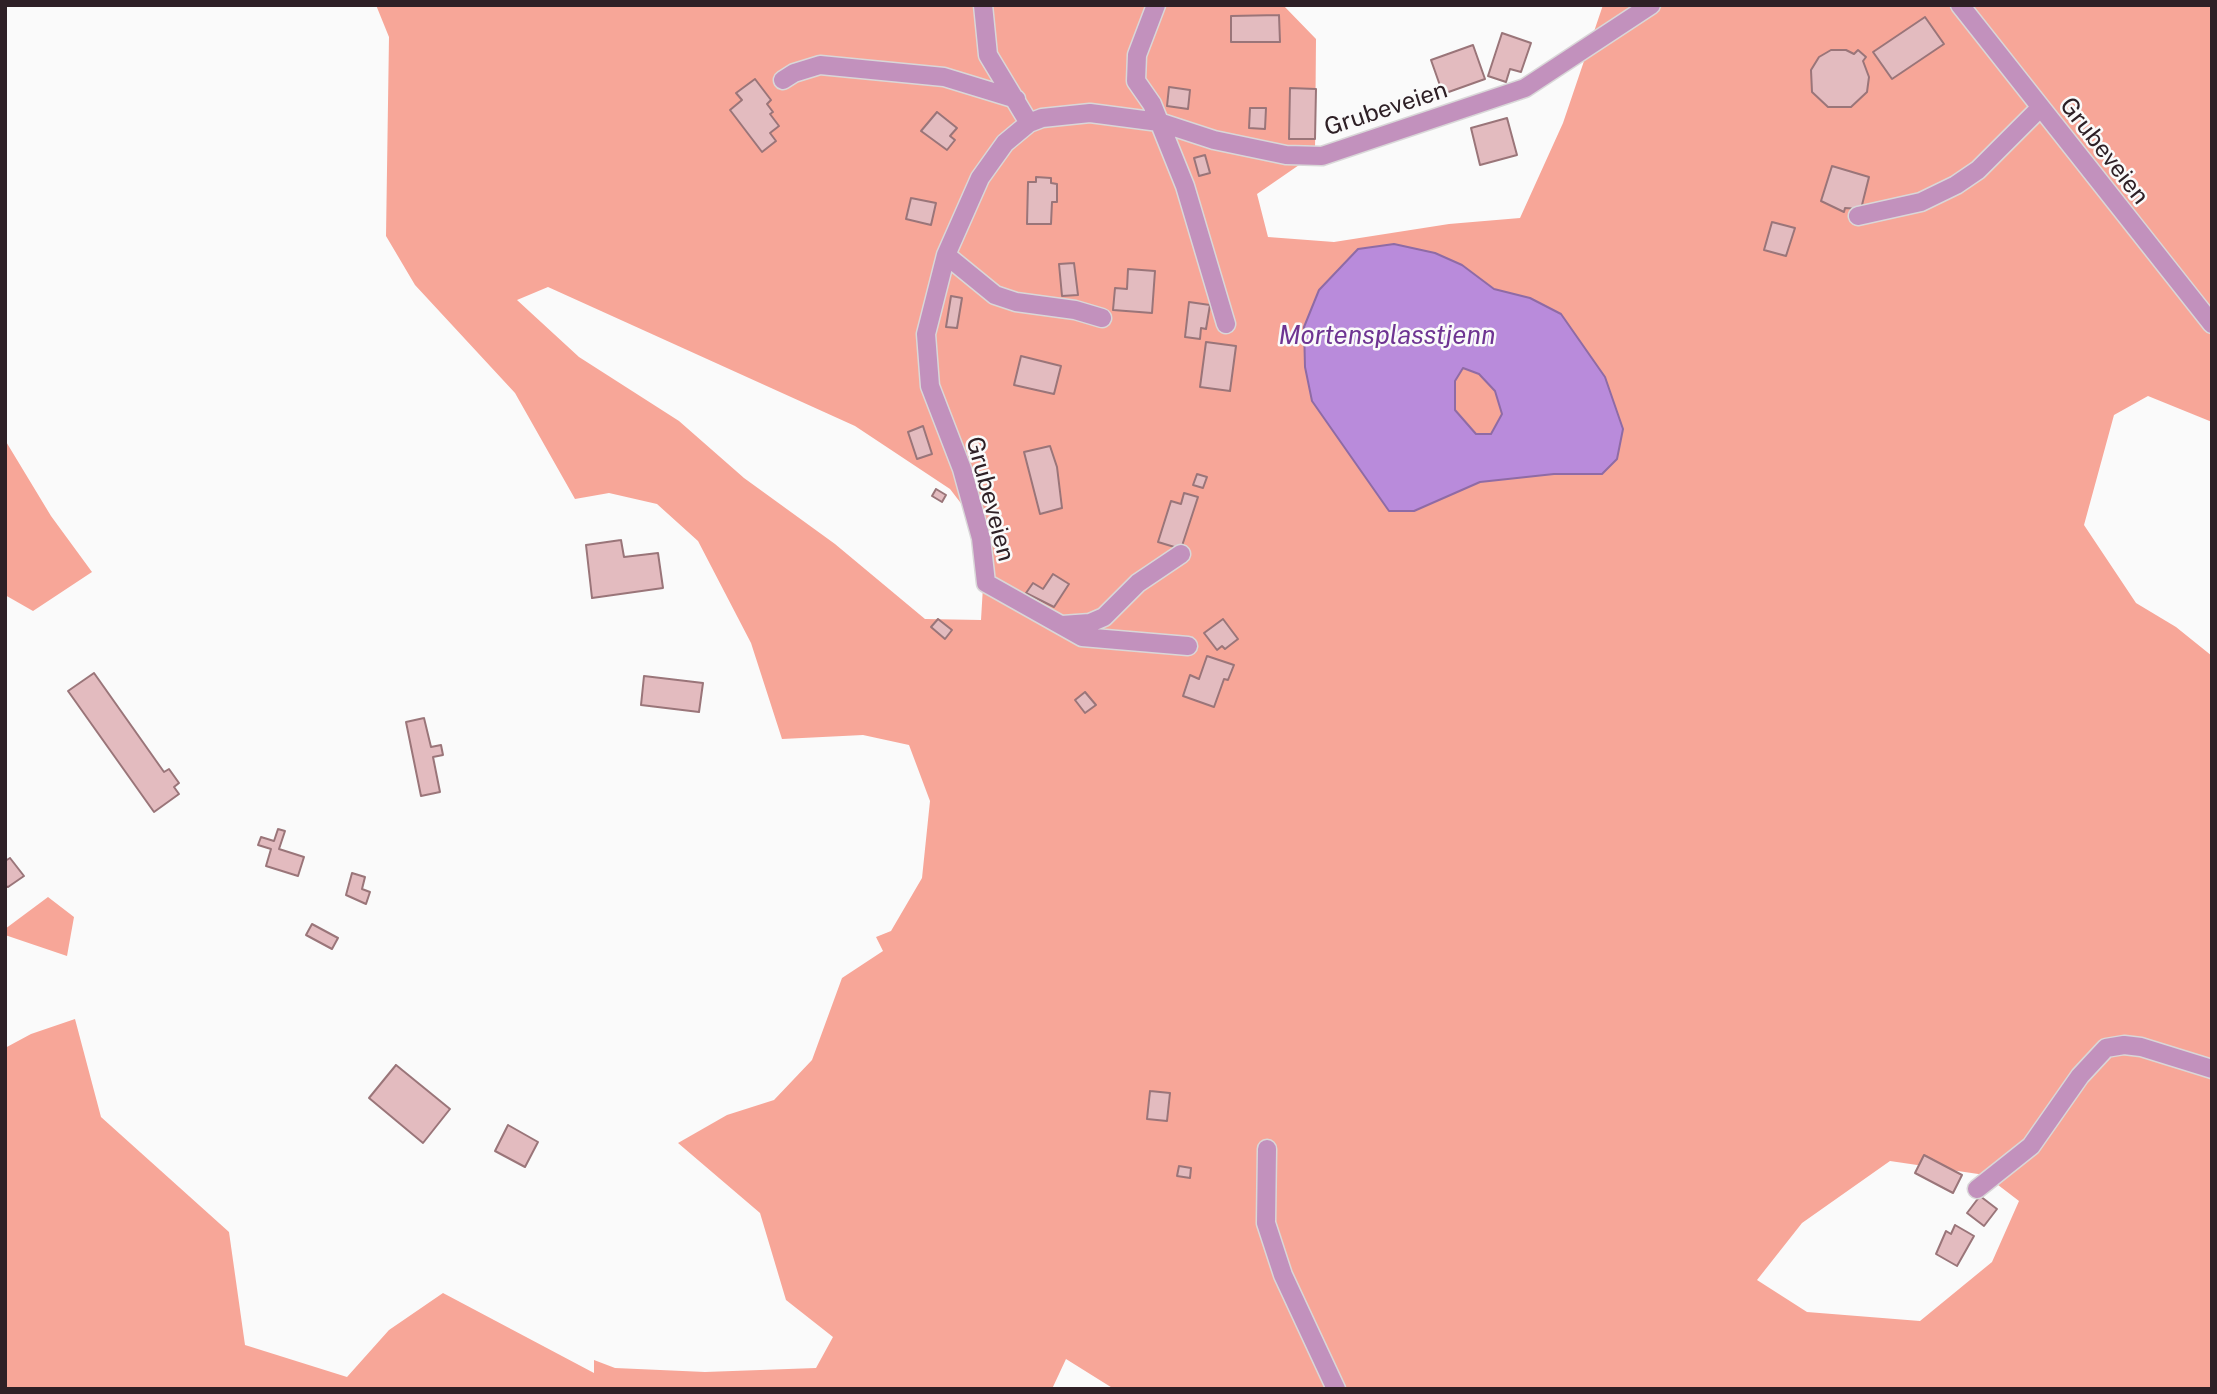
<!DOCTYPE html>
<html>
<head>
<meta charset="utf-8">
<style>
  body { margin:0 }
  #map { position:relative; width:2217px; height:1394px; overflow:hidden; background:#fafafa; font-family:"Public Sans",sans-serif }
  canvas { display:block }
  .frame { position:absolute; inset:0; border:7px solid #2e2026; pointer-events:none }
</style>
</head>
<body>
<div id="map">
<canvas width="2217" height="1394"></canvas>
<div class="frame"></div>
</div>
<script>
const ctx = document.querySelector('canvas').getContext('2d');
ctx.lineJoin = 'round';
function paint(path, color) {
  ctx.fillStyle = color;
  ctx.fill(path, 'evenodd');
}
function toPath(rows) {
  const path = new Path2D();
  for (const r of rows) {
    path.moveTo(r[0], r[1]);
    for (let i = 2; i < r.length; i += 2) path.lineTo(r[i], r[i + 1]);
  }
  return path;
}
function strokePath(path, color, width, dash) {
  ctx.strokeStyle = color;
  ctx.lineWidth = width;
  ctx.lineCap = dash ? 'butt' : 'round';
  ctx.setLineDash(dash || []);
  ctx.stroke(path);
}
function drawText(font, color, halo, rows, align = 'center') {
  ctx.font = font + ' "Public Sans",sans-serif';
  ctx.lineWidth = 5;
  ctx.setLineDash([]);
  ctx.textBaseline = 'middle';
  ctx.strokeStyle = halo;
  ctx.fillStyle = color;
  for (const [text, x, y, turn = 0] of rows) {
    ctx.save();
    ctx.translate(x, y);
    ctx.rotate((+turn || 0) * Math.PI / 180);
    ctx.textAlign = isNaN(turn) ? turn : align;
    if (halo) ctx.strokeText(text, 0, 0);
    ctx.fillText(text, 0, 0);
    ctx.restore();
  }
}
paint(toPath([
  [376,5,1283,5,1316,39,1315,154,1257,194,1268,237,1334,242,1449,224,1520,218,1563,123,1603,5,2212,5,2212,422,2148,396,2114,415,2084,525,2136,603,2176,627,2212,656,2212,1389,1114,1389,1066,1359,1052,1389,5,1389,5,1048,31,1034,75,1019,101,1117,229,1232,245,1345,347,1377,389,1330,443,1293,594,1373,594,1360,615,1368,705,1372,816,1368,833,1337,786,1300,760,1213,678,1143,727,1115,774,1100,812,1060,842,978,883,951,876,937,891,931,922,878,930,801,909,745,863,735,782,739,751,643,698,541,657,504,609,493,575,499,515,393,415,285,386,236,389,37],
  [1462,265,1494,289,1530,298,1602,474,1554,474,1480,482,1414,511,1389,511,1372,484],
  [548,287,855,426,950,489,986,536,981,620,925,619,835,544,744,478,679,421,579,357,517,300],
  [1890,1161,1985,1175,2019,1201,1992,1262,1920,1321,1807,1312,1757,1280,1802,1223],
  [1463,368,1479,374,1495,391,1502,414,1491,434,1476,434,1455,410,1455,381],
  [5,440,51,516,92,572,33,611,5,595],
  [48,897,74,917,67,956,5,935,5,929]
]), '#f7a698');
const water = toPath([
  [1394,244,1435,253,1462,265,1494,289,1530,298,1561,314,1605,377,1623,429,1617,459,1602,474,1554,474,1480,482,1414,511,1389,511,1312,401,1305,367,1304,327,1319,290,1358,249,1394,244],
  [1463,368,1479,374,1495,391,1502,414,1491,434,1476,434,1455,410,1455,381,1463,368]
]);
paint(water, '#b98bdb');
strokePath(water, '#8f6ba5', 2);
const building = toPath([
  [1279,15,1280,42,1231,42,1231,16,1279,15],
  [1925,17,1944,44,1892,79,1873,52,1925,17],
  [1502,33,1531,43,1521,72,1510,69,1506,82,1488,76,1502,33],
  [1473,45,1485,79,1443,94,1431,60,1473,45],
  [1831,50,1846,50,1854,54,1858,50,1866,57,1863,61,1869,77,1867,92,1851,107,1828,107,1812,92,1811,70,1819,57,1831,50],
  [755,79,771,100,767,104,773,112,770,114,779,126,770,133,776,141,762,152,730,110,742,100,736,93,755,79],
  [1169,87,1190,90,1188,109,1167,106,1169,87],
  [1290,88,1316,89,1315,139,1289,139,1290,88],
  [1250,108,1266,108,1265,129,1249,128,1250,108],
  [937,112,957,128,950,136,955,140,947,150,921,131,937,112],
  [1507,118,1517,155,1480,165,1471,128,1507,118],
  [1205,155,1210,173,1199,176,1194,158,1205,155],
  [1832,166,1869,177,1861,209,1845,208,1844,212,1821,201,1832,166],
  [1036,177,1051,178,1051,183,1057,184,1057,202,1052,202,1051,224,1027,224,1028,182,1036,182,1036,177],
  [911,198,936,203,931,225,906,219,911,198],
  [1772,222,1795,228,1786,256,1764,250,1772,222],
  [1074,263,1078,295,1062,296,1059,264,1074,263],
  [1128,269,1155,271,1152,313,1113,310,1115,288,1127,289,1128,269],
  [951,296,962,298,957,328,946,327,951,296],
  [1189,302,1210,305,1206,329,1201,328,1200,339,1185,337,1189,302],
  [1206,342,1236,346,1230,391,1200,387,1206,342],
  [1021,356,1061,366,1054,394,1014,385,1021,356],
  [923,426,932,454,917,459,908,432,923,426],
  [1050,446,1057,467,1062,508,1040,514,1024,452,1050,446],
  [1197,474,1207,477,1203,488,1193,485,1197,474],
  [936,489,946,495,942,502,932,496,936,489],
  [1184,493,1198,497,1181,549,1158,542,1171,501,1181,504,1184,493],
  [621,540,624,557,658,553,663,588,592,598,586,545,621,540],
  [1053,574,1069,584,1054,607,1026,593,1033,583,1043,589,1053,574],
  [938,619,952,630,945,639,931,627,938,619],
  [1223,619,1238,639,1225,649,1222,646,1217,650,1204,633,1223,619],
  [1207,656,1234,665,1228,680,1224,679,1214,707,1183,696,1190,675,1199,679,1207,656],
  [94,673,164,772,169,769,179,783,174,787,179,794,154,812,68,691,94,673],
  [644,676,703,683,699,712,641,705,644,676],
  [1085,692,1096,705,1085,713,1075,700,1085,692],
  [424,718,431,747,441,745,443,755,433,757,440,792,421,796,406,722,424,718],
  [278,829,285,831,279,849,304,857,298,876,266,866,271,849,258,845,261,837,274,841,278,829],
  [10,858,24,876,8,887,5,886,5,861,10,858],
  [352,873,365,877,362,889,370,892,366,904,346,895,352,873],
  [312,924,338,938,332,949,306,935,312,924],
  [396,1065,450,1109,423,1143,369,1098,396,1065],
  [1150,1091,1170,1093,1167,1121,1147,1119,1150,1091],
  [508,1125,538,1142,525,1167,495,1151,508,1125],
  [1924,1155,1962,1175,1953,1193,1915,1173,1924,1155],
  [1179,1166,1191,1168,1190,1178,1177,1176,1179,1166],
  [1980,1196,1997,1209,1984,1226,1967,1213,1980,1196],
  [1955,1225,1974,1236,1957,1266,1936,1254,1946,1231,1951,1234,1955,1225]
]);
paint(building, '#e3bbbf');
strokePath(building, '#9a7579', 2);
const minor = toPath([
  [983,5,988,55,1029,123],
  [1156,5,1137,55,1136,81,1152,104,1185,186,1226,324],
  [1960,5,2212,324],
  [783,80,794,73,820,65,944,77,1016,99],
  [1858,216,1921,202,1956,185,1978,170,2039,109],
  [946,255,995,295,1016,302,1075,310,1102,318],
  [1062,625,1090,623,1104,617,1138,583,1181,554],
  [1188,646,1082,637,986,583,981,538,962,469,930,386,926,334,946,255,980,178,1005,143,1029,123,1042,118,1090,113,1159,122,1214,140,1286,155,1322,156,1525,88,1651,5],
  [1267,1149,1266,1223,1283,1275,1336,1389],
  [1977,1189,2031,1146,2080,1076,2106,1048,2124,1045,2141,1047,2212,1069]
]);
strokePath(minor, '#d9d7d8', 21);
strokePath(minor, '#c291bd', 18);
drawText('24px', '#2e2026', '#fafafa', [
  ["Grubeveien",1386,109,-18],
  ["Grubeveien",2104,151,52],
  ["Grubeveien",990,499,75]
]);
drawText('italic 26px', '#6e3492', '#fafafa', [
  ["Mortensplasstjenn",1387,336]
]);
</script>
</body>
</html>
